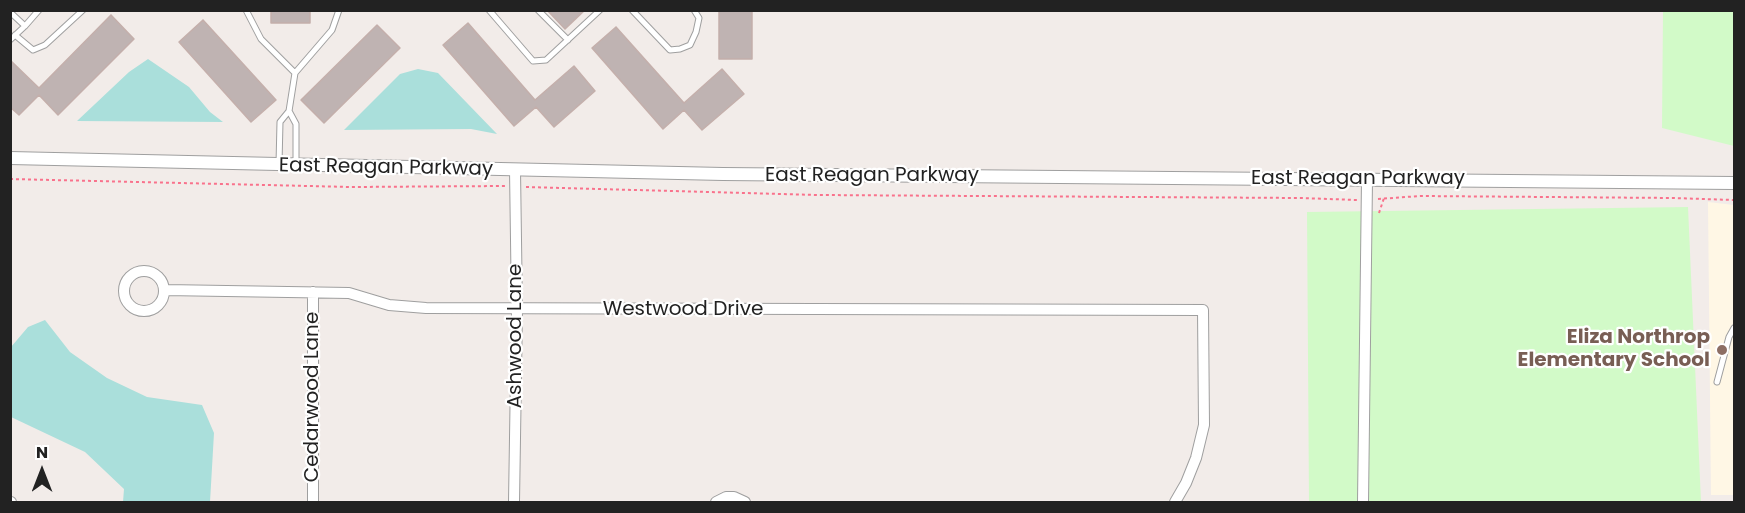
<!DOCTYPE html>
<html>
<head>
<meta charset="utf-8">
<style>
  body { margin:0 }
  #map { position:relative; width:1745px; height:513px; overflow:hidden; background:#f2ece9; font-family:Poppins,sans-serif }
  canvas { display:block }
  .frame { position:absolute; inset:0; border:12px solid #222; pointer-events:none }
  .north { position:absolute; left:12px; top:441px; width:60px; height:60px; -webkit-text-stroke:4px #fff; paint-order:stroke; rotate:0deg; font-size:16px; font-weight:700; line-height:24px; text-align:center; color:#222 }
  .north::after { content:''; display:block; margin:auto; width:21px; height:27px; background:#222; clip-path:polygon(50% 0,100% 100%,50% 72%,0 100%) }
</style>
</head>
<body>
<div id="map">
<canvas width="1745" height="513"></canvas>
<div class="frame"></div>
<div class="north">N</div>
</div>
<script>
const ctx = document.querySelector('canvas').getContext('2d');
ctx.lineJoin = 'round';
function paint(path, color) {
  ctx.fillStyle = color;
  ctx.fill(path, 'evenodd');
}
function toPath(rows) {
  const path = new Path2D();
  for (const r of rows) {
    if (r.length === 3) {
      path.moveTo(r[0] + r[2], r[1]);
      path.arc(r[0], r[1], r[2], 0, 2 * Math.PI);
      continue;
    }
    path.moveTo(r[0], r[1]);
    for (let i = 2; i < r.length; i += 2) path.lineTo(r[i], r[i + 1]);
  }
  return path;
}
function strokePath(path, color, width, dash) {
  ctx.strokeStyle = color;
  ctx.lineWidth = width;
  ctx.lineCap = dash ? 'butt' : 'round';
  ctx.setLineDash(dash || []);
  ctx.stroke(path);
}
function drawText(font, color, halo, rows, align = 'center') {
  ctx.font = font + ' Poppins,sans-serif';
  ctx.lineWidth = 4.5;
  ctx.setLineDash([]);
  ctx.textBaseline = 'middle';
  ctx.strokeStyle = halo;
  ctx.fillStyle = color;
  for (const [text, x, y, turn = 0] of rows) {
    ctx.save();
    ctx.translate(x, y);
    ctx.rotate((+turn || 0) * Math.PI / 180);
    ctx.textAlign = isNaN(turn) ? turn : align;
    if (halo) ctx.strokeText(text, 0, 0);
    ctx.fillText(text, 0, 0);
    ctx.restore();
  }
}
paint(toPath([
  [1708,202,1734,205,1734,495,1711,495]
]), '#fff7e5');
paint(toPath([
  [1663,11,1734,11,1734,146,1662,128],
  [1688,207,1701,502,1309,502,1307,212]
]), '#d2fac8');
paint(toPath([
  [148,59,189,87,210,112,223,122,77,121,129,72],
  [418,69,438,73,497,134,471,129,344,130,400,74],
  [45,320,70,352,107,378,147,397,202,405,214,433,210,502,123,502,124,489,85,452,11,417,11,347,28,327]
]), '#aadfdb');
const building = toPath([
  [271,10,310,10,310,23,271,23,271,10],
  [547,10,585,10,565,29,547,10],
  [719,10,752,10,752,59,719,59,719,10],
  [111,15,134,39,58,115,39,95,19,115,10,107,10,60,39,88,111,15],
  [203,20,276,100,251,122,179,42,203,20],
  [468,23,535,100,574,66,595,91,554,127,536,107,514,126,443,45,468,23],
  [377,25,400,48,324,123,301,100,377,25],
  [616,27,684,103,722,69,744,94,702,130,684,110,663,129,592,48,616,27]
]);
paint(building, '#bfb3b2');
strokePath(building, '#c4afab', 1.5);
const service = toPath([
  [246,10,261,39,295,73],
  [489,10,533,61,546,60,600,10],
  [538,10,568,40],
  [632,10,670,50,680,49,690,45,696,32,699,18,694,10],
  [10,12,25,26,10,40],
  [25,26,39,10],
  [15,35,33,50,45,45,83,10],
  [289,111,296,124,296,164],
  [279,164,280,122,289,111,295,73,332,30,339,10],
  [1717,382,1729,337,1734,328]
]);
const minor = toPath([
  [144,291,20],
  [165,290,349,293,389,305,426,308,1203,310,1204,425,1196,458,1186,483,1175,502],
  [10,502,11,502],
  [313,502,313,292],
  [514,502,517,310,515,170],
  [716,502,726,497,734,497,745,502],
  [1363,502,1367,180]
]);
const tertiary = toPath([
  [10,158,723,174,1734,183]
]);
strokePath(service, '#9f9f9f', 7);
strokePath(minor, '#9f9f9f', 12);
strokePath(tertiary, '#9f9f9f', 14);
strokePath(toPath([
  [10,179,351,187,505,186],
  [526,187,818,195,1301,198,1357,200],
  [1378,199,1420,196,1674,198,1734,200],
  [1379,213,1384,198]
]), '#f9728c', 2, [3, 3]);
strokePath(service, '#fff', 5);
strokePath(minor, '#fff', 10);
strokePath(tertiary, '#fff', 12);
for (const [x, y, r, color] of [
  [1722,350,6,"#8d6e63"]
]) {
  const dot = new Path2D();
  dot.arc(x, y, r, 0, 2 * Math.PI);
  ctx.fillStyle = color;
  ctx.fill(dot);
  strokePath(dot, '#fff', 2);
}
drawText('20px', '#222', '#fff', [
  ["East Reagan Parkway",386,168,1],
  ["East Reagan Parkway",872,176],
  ["East Reagan Parkway",1358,179],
  ["Westwood Drive",683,310],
  ["Ashwood Lane",516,336,-90],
  ["Cedarwood Lane",313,397,-90]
]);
drawText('bold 20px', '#785e54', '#fff', [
  ["Eliza Northrop",1710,338],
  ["Elementary School",1710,361]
], 'right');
</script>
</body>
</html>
